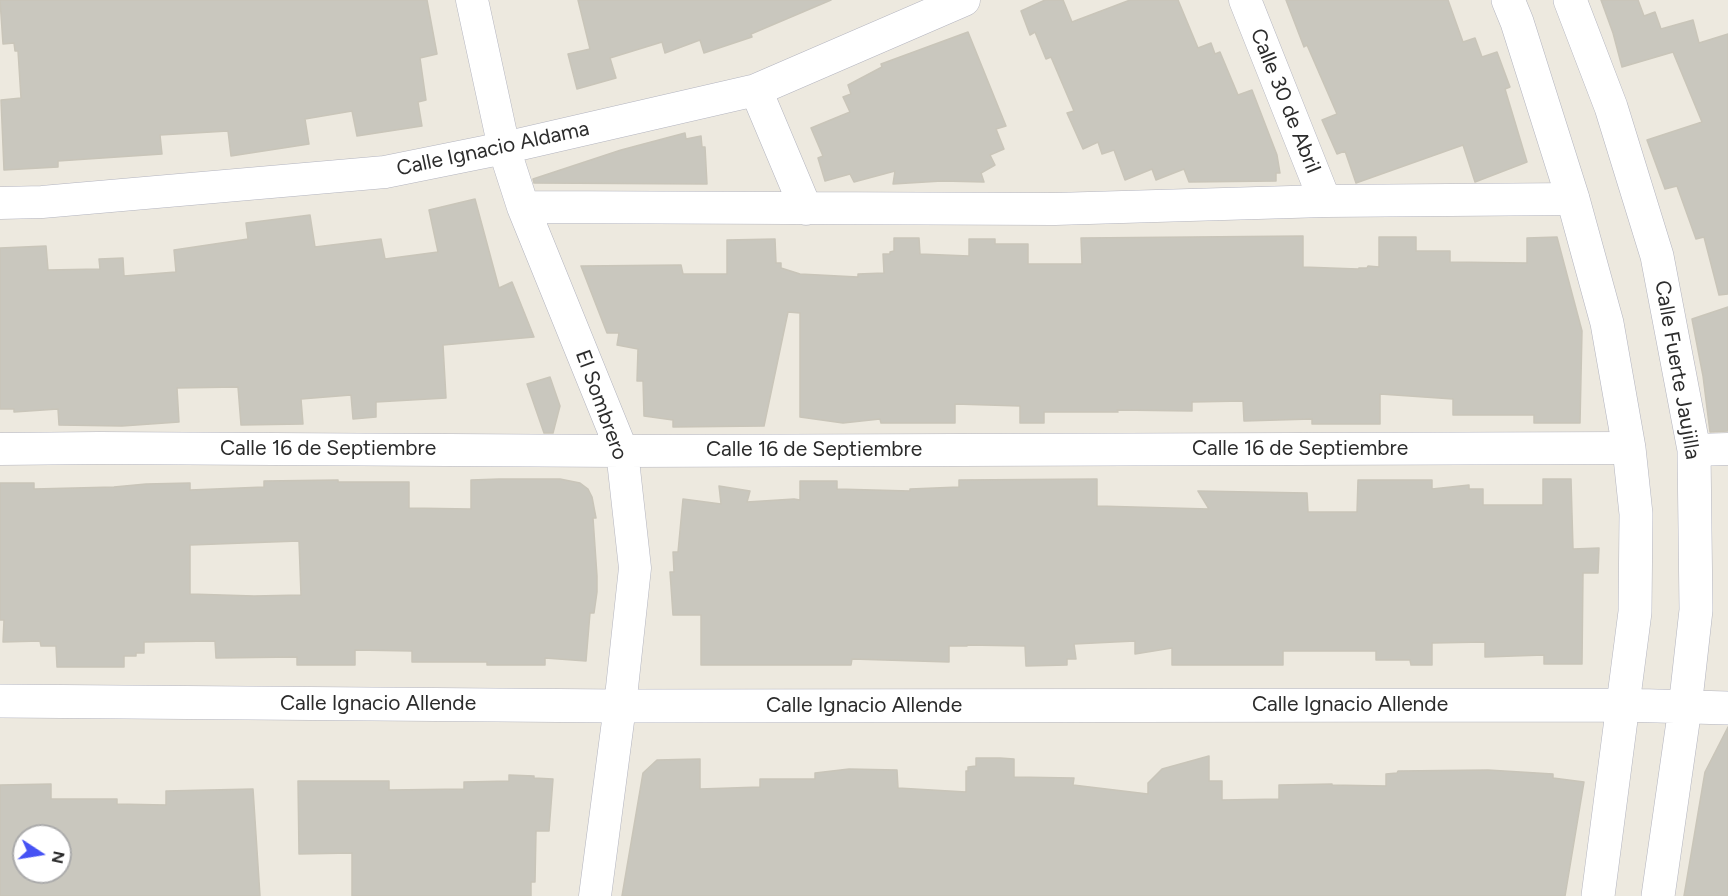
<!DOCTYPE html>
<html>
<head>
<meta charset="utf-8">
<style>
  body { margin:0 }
  #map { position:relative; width:1728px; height:896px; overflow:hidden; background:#ede9df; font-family:Figtree,sans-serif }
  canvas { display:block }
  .north { position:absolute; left:12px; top:824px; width:60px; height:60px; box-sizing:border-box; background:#fff; border:2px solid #ababab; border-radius:50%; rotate:102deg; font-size:16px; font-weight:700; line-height:24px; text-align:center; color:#2c2c2c }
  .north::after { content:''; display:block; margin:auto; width:21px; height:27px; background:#4652f4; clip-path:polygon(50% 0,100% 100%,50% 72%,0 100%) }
</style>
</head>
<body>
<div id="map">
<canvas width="1728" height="896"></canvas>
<div class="north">N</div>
</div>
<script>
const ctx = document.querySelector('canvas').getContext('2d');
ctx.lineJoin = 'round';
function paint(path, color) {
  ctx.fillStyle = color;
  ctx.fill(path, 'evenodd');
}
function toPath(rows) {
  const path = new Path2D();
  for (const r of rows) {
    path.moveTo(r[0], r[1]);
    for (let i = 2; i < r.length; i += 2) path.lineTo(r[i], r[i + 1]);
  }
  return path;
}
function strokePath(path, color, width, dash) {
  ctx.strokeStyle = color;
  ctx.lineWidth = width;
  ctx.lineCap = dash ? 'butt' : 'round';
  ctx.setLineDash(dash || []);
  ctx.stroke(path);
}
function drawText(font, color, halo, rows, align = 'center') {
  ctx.font = font + ' Figtree,sans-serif';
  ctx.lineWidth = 5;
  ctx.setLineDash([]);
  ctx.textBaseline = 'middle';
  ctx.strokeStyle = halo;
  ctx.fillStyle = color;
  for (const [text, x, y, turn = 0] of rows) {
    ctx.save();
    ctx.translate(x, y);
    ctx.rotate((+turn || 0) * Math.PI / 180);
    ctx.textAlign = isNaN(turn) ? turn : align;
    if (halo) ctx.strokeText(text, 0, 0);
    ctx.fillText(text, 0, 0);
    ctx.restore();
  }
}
const building = toPath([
  [0,0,427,0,437,54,420,58,426,100,418,102,422,126,357,136,352,111,305,119,309,144,231,156,228,131,160,135,162,154,58,161,58,167,4,170,1,100,21,98,18,51,15,51,14,43,3,44,0,0],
  [578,0,831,0,751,34,752,37,704,53,700,40,665,53,662,42,610,58,616,78,577,89,568,54,590,49,578,0],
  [1045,0,1063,0,1072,22,1130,0,1178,0,1198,48,1211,43,1215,54,1220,52,1238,95,1252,90,1277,155,1280,173,1276,173,1276,181,1189,182,1184,169,1156,180,1152,169,1125,180,1114,150,1102,154,1098,142,1083,149,1067,113,1074,111,1051,57,1046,59,1035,32,1030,35,1021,11,1045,0],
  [1286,0,1448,0,1463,42,1475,38,1482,57,1497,52,1510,87,1505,89,1527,162,1475,182,1463,145,1356,183,1345,151,1337,154,1322,120,1337,114,1307,45,1304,47,1286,0],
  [1601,0,1638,0,1644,16,1655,12,1661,29,1693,20,1699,43,1728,34,1728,294,1719,295,1704,237,1696,239,1677,186,1665,189,1647,140,1702,122,1673,52,1622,67,1613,33,1601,0],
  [968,32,1006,126,996,129,1004,149,990,155,995,165,981,173,984,182,942,181,893,184,895,171,854,182,850,174,825,181,818,158,823,156,811,128,850,112,843,97,851,94,848,85,882,67,881,64,968,32],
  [685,133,686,139,701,136,702,147,705,147,707,184,534,183,533,179,621,150,685,133],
  [475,199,499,288,512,282,534,337,443,345,446,398,376,402,376,417,353,419,351,395,301,399,303,424,241,425,238,387,177,388,179,422,122,426,59,425,58,409,14,412,14,409,0,409,0,248,46,246,48,270,100,269,99,259,123,258,124,276,176,272,174,250,248,239,246,223,310,215,315,247,381,239,385,259,438,252,429,210,475,199],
  [1303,236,1303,267,1358,269,1359,268,1367,268,1368,266,1379,267,1379,237,1416,237,1416,251,1450,251,1450,262,1527,263,1527,238,1557,237,1582,331,1580,423,1534,423,1534,415,1453,415,1453,399,1380,394,1380,424,1312,424,1312,419,1244,421,1243,401,1192,402,1192,411,1117,410,1118,412,1044,412,1044,423,1020,423,1020,406,955,404,955,423,881,423,880,419,843,423,800,417,800,313,788,312,764,426,673,427,673,420,644,416,643,381,637,381,638,349,617,345,619,333,607,333,581,266,681,265,683,274,727,274,727,240,775,239,776,263,781,263,781,268,800,274,858,277,858,274,884,273,883,254,890,254,890,252,894,251,894,238,919,238,920,254,969,256,969,239,995,239,995,244,1028,244,1028,264,1082,264,1081,238,1303,236],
  [1728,307,1728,431,1710,432,1703,376,1692,319,1728,307],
  [550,377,560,406,553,433,544,433,527,384,550,377],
  [499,479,560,479,580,483,588,489,592,497,596,518,593,518,597,576,597,592,594,613,590,613,586,661,545,658,545,665,487,665,487,662,412,662,412,651,355,650,355,665,297,665,297,657,216,658,215,641,144,642,144,653,136,653,136,656,124,656,124,667,57,667,56,646,41,646,40,641,3,642,4,620,0,620,0,483,34,483,34,489,114,487,146,484,190,483,190,490,264,487,264,481,338,480,338,482,409,482,409,508,471,509,471,480,499,479],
  [299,541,301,595,254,596,190,594,190,545,299,541],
  [1097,479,1097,506,1209,509,1198,491,1307,493,1308,512,1357,512,1358,480,1432,480,1432,489,1469,485,1469,489,1483,489,1483,505,1543,505,1543,479,1571,479,1573,549,1599,548,1598,573,1583,573,1582,664,1544,664,1544,655,1485,657,1485,642,1432,643,1432,665,1411,665,1410,660,1376,660,1376,651,1283,651,1283,665,1172,665,1172,648,1135,654,1135,641,1074,644,1076,659,1067,659,1067,665,1026,666,1025,646,967,645,967,646,949,646,949,662,852,659,851,665,701,665,701,615,673,615,670,572,674,572,673,552,678,552,683,499,721,504,719,486,750,491,747,502,794,499,800,500,800,481,837,481,837,489,910,491,910,489,959,487,959,480,1097,479],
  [1728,727,1728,896,1684,896,1705,772,1728,727],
  [1209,756,1209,781,1222,781,1222,800,1279,799,1279,785,1332,784,1332,785,1386,786,1386,774,1397,773,1398,771,1488,770,1553,774,1553,778,1584,782,1565,896,622,896,643,773,657,760,700,759,700,789,760,787,760,779,815,779,815,773,849,769,897,770,898,788,966,792,966,771,968,771,968,767,976,766,976,758,1000,758,1014,759,1014,777,1074,778,1073,785,1148,794,1148,783,1162,769,1209,756],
  [509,775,534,776,534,778,553,779,549,831,536,831,535,882,531,882,531,896,352,896,352,853,299,854,298,781,389,781,389,790,464,789,464,782,509,781,509,775],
  [51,784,51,799,117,799,117,804,166,805,166,791,253,789,260,896,0,896,0,785,51,784],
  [24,836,60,836,60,872,24,872,24,836]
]);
paint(building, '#c9c7be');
strokePath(building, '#c9c5b9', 1.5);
const street = toPath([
  [472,0,504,148,523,207,622,451,635,568,620,706,595,896],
  [1245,0,1325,201],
  [756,90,806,209],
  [0,203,42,202,385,172,504,148,756,90,964,0],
  [523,207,1055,209,1325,201,1573,199],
  [0,449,99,448,622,451,1629,448],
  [1694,450,1728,449]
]);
const secondary = toPath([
  [1508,0,1517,22,1573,199,1607,323,1629,448,1636,514,1635,612,1598,896],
  [1570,0,1611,107,1657,256,1694,450,1696,610,1685,708,1658,896],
  [0,701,620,706,1622,705,1728,708]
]);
strokePath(street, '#b3b4bf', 33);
strokePath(secondary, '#b3b4bf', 34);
strokePath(street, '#fff', 32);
strokePath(secondary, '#fff', 33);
drawText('21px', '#2c2c2c', '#fff', [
  ["Calle 30 de Abril",1285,101,68],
  ["Calle Ignacio Aldama",493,149,-12],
  ["Calle Fuerte Jaujilla",1677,370,80],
  ["El Sombrero",601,405,70],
  ["Calle 16 de Septiembre",328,449],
  ["Calle 16 de Septiembre",1300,449],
  ["Calle 16 de Septiembre",814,450],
  ["Calle Ignacio Allende",378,704],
  ["Calle Ignacio Allende",1350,705],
  ["Calle Ignacio Allende",864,706]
]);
</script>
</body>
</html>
